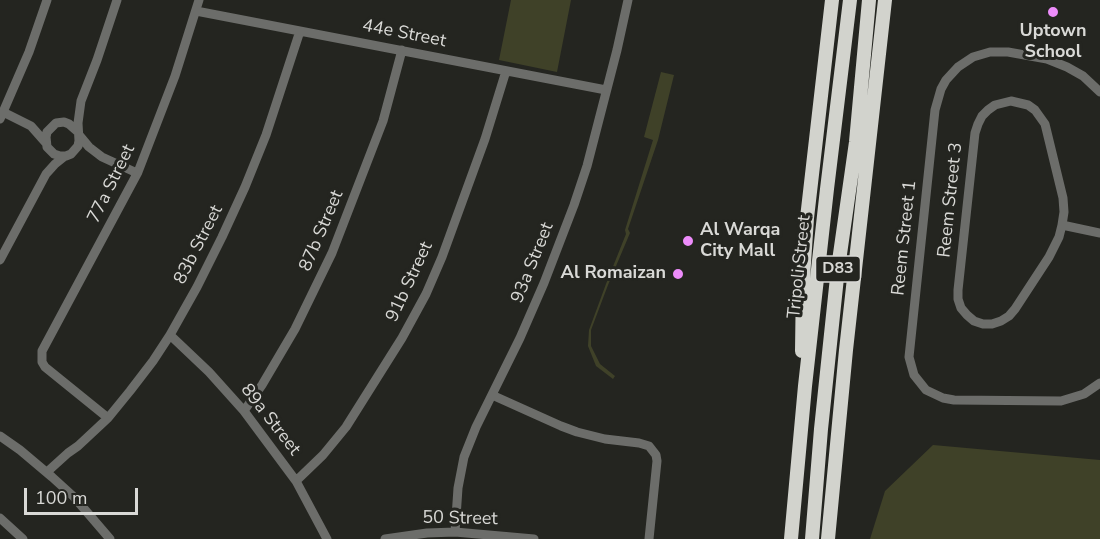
<!DOCTYPE html>
<html>
<head>
<meta charset="utf-8">
<style>
  body { margin:0 }
  #map { position:relative; width:1100px; height:539px; overflow:hidden; background:#242520; font-family:"Nunito Sans",sans-serif }
  canvas { display:block }
  .scale { position:absolute; left:24px; top:488px; width:114px; height:27px; box-sizing:border-box; border:3px solid #d9d9d6; border-top:0; padding-left:8px; font-size:18px; line-height:21px; white-space:nowrap; color:#d9d9d6; -webkit-text-stroke:4px #242520; paint-order:stroke }
</style>
</head>
<body>
<div id="map">
<canvas width="1100" height="539"></canvas>
<div class="scale">100 m</div>
</div>
<script>
const ctx = document.querySelector('canvas').getContext('2d');
ctx.lineJoin = 'round';
function paint(path, color) {
  ctx.fillStyle = color;
  ctx.fill(path, 'evenodd');
}
function toPath(rows) {
  const path = new Path2D();
  for (const r of rows) {
    path.moveTo(r[0], r[1]);
    for (let i = 2; i < r.length; i += 2) path.lineTo(r[i], r[i + 1]);
  }
  return path;
}
function strokePath(path, color, width, dash) {
  ctx.strokeStyle = color;
  ctx.lineWidth = width;
  ctx.lineCap = dash ? 'butt' : 'round';
  ctx.setLineDash(dash || []);
  ctx.stroke(path);
}
function drawText(font, color, halo, rows, align = 'center') {
  ctx.font = font + ' "Nunito Sans",sans-serif';
  ctx.lineWidth = 6;
  ctx.setLineDash([]);
  ctx.textBaseline = 'middle';
  ctx.strokeStyle = halo;
  ctx.fillStyle = color;
  for (const [text, x, y, turn = 0] of rows) {
    ctx.save();
    ctx.translate(x, y);
    ctx.rotate((+turn || 0) * Math.PI / 180);
    ctx.textAlign = isNaN(turn) ? turn : align;
    if (halo) ctx.strokeText(text, 0, 0);
    ctx.fillText(text, 0, 0);
    ctx.restore();
  }
}
paint(toPath([
  [511,0,571,0,557,72,499,60],
  [661,72,674,75,658,140,628,229,630,233,608,285,591,330,591,346,600,364,615,376,613,379,596,366,588,346,589,330,606,284,626,234,625,230,653,140,644,137],
  [933,445,1100,460,1100,539,870,539,885,491]
]), '#3f4128');
strokePath(toPath([
  [196,11,606,90],
  [1100,92,1083,76,1067,67,1047,59,1008,52,990,52,973,57,958,67,946,80,941,89,935,110,909,357,914,375,926,390,943,398,954,400,1061,401,1084,394,1100,383],
  [1011,101,1028,105,1035,110,1045,124,1063,198,1064,212,1062,225,1059,237,1049,257,1015,309,1009,316,1001,321,992,324,983,324,974,321,967,315,961,308,958,299,958,290,975,133,978,124,982,116,988,110,995,105,1011,101],
  [3,112,31,126,46,143],
  [0,119,29,52,47,0],
  [77,131,69,124,64,122,56,123,47,132,46,137,47,147,54,154,60,156,66,156,71,154,78,146,79,141,78,123,81,101,97,60,117,0],
  [79,135,89,147,102,157,137,173],
  [1062,225,1100,233],
  [0,260,46,174,55,164,65,156],
  [170,335,209,372,244,411,296,481,327,539],
  [492,395,561,426,577,432,605,439,639,443,649,446,656,455,657,461,649,539],
  [244,411,262,385,295,329,332,253,383,121,402,50],
  [108,418,45,367,42,362,42,351,138,172,175,76,199,0],
  [0,436,20,450,52,477,74,497,110,539],
  [47,472,68,453,78,446,108,418,130,391,153,361,170,335,197,287,222,237,245,187,266,135,300,31],
  [296,481,323,455,346,427,402,338,426,294,442,257,485,139,506,71],
  [0,518,23,539],
  [455,532,458,488,464,457,476,427,520,338,544,283,574,205,587,166,617,50,628,0],
  [385,539,427,533,455,532,534,539]
]), '#6c6d6a', 9);
strokePath(toPath([
  [802,351,803,278,807,218,832,0],
  [791,539,805,386,827,189,850,0],
  [812,539,821,429,838,268,856,142,869,0],
  [828,539,846,350,885,0]
]), '#d2d3cd', 14);
for (const [x, y, r, color] of [
  [1053,12,6,"#ed8cfa"],
  [688,241,6,"#ed8cfa"],
  [678,274,6,"#ed8cfa"]
]) {
  const dot = new Path2D();
  dot.arc(x, y, r, 0, 2 * Math.PI);
  ctx.fillStyle = color;
  ctx.fill(dot);
  strokePath(dot, '#242520', 2);
}
for (const [x, y, w] of [
  [838,269,45]
]) {
  const box = new Path2D();
  box.roundRect(x - w / 2, y - 13, w, 26, 4.5);
  ctx.fillStyle = '#242520';
  ctx.fill(box);
  strokePath(box, '#d9d9d6', 1.5);
}
drawText('bold 16px', '#d9d9d6', null, [
  ["D83",838,269]
]);
drawText('bold 18px', '#d9d9d6', '#242520', [
  ["Uptown",1053,32],
  ["School",1053,53],
  ["Al Warqa",700,231,"left"],
  ["City Mall",700,252,"left"],
  ["Al Romaizan",666,274,"right"]
]);
drawText('18px', '#d9d9d6', '#242520', [
  ["44e Street",404,34,11],
  ["77a Street",112,184,-64],
  ["Reem Street 3",951,200,-84],
  ["87b Street",322,231,-67],
  ["Reem Street 1",905,238,-84],
  ["83b Street",199,245,-63],
  ["93a Street",533,263,-68],
  ["Tripoli Street",800,267,-84],
  ["91b Street",410,282,-65],
  ["89a Street",270,420,52],
  ["50 Street",460,519,1]
]);
</script>
</body>
</html>
